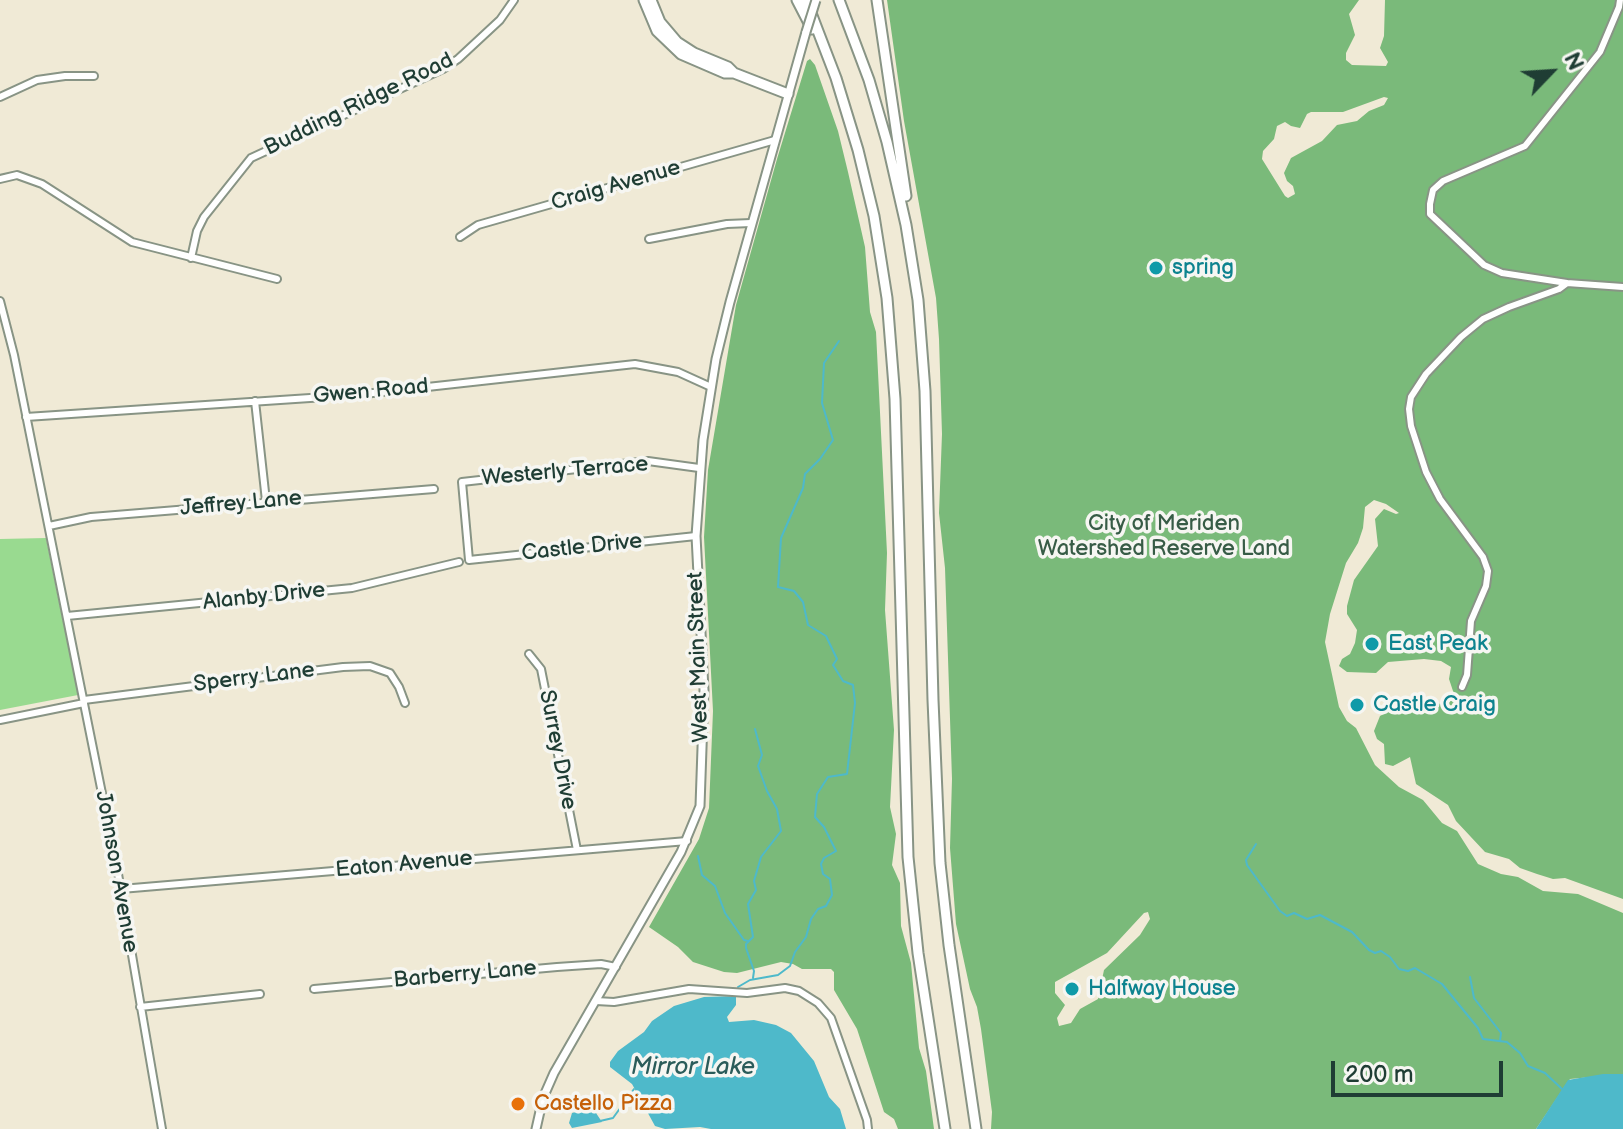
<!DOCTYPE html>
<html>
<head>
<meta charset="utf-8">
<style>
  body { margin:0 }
  #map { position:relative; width:1623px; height:1129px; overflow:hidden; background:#f0ead6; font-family:"Balsamiq Sans",sans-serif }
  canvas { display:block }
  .north { position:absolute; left:1511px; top:32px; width:80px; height:80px; -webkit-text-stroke:6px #f6f6f2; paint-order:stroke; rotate:65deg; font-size:22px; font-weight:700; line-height:32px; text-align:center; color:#1f3d34 }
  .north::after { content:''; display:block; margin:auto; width:28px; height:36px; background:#1f3d34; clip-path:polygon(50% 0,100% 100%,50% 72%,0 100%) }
  .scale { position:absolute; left:1331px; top:1061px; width:172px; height:36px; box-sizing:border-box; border:4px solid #1f3d34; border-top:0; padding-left:10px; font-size:24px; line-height:28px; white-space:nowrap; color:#1f3d34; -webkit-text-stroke:6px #f6f6f2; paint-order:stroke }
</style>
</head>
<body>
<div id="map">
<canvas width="1623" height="1129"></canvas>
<div class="north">N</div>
<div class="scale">200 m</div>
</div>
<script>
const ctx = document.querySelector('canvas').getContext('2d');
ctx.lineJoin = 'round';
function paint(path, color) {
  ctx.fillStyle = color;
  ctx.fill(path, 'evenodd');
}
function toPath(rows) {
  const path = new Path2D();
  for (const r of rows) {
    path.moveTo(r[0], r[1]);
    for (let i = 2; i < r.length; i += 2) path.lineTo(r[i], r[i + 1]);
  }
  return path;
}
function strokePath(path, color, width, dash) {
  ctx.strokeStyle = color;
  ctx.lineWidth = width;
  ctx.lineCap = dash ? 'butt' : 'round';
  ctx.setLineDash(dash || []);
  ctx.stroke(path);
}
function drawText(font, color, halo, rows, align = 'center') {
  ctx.font = font + ' "Balsamiq Sans",sans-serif';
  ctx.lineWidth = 7;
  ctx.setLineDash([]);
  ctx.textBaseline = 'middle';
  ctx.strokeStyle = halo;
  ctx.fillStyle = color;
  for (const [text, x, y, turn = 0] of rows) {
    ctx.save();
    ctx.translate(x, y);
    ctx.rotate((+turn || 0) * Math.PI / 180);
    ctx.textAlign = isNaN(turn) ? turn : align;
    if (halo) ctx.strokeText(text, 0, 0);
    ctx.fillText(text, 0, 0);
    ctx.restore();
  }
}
paint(toPath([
  [46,538,78,695,0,710,0,539]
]), '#99da90');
paint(toPath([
  [887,0,1359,0,1349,14,1355,35,1346,53,1346,60,1352,65,1386,66,1388,62,1380,48,1384,36,1385,0,1623,0,1623,899,1565,878,1553,879,1537,874,1520,868,1509,859,1485,852,1456,821,1448,805,1416,784,1410,757,1393,766,1385,764,1384,744,1377,739,1374,731,1380,716,1395,708,1448,703,1455,697,1449,679,1451,667,1441,661,1424,659,1388,662,1376,673,1347,672,1339,666,1342,659,1350,654,1355,643,1357,630,1347,614,1347,606,1354,580,1378,546,1375,519,1384,509,1396,514,1399,513,1386,504,1374,500,1365,507,1363,528,1358,543,1346,563,1330,614,1325,642,1339,707,1347,721,1356,728,1375,765,1399,787,1423,800,1442,823,1457,831,1478,864,1501,874,1518,877,1543,891,1578,894,1623,913,1623,1074,1570,1079,1536,1129,991,1129,992,1112,981,1029,977,1007,970,989,956,924,950,848,952,779,945,568,939,513,942,434,939,339,936,298,904,121],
  [1384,97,1388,98,1384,105,1369,111,1357,121,1337,125,1322,141,1291,158,1284,173,1287,181,1293,186,1295,194,1288,198,1285,196,1262,159,1263,151,1274,139,1277,126,1285,122,1291,126,1300,128,1307,114,1311,112,1343,112],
  [1148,912,1150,919,1140,935,1104,970,1098,999,1080,1009,1071,1023,1059,1026,1057,1018,1065,1005,1055,993,1055,982,1107,953,1144,913],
  [810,59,815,65,838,131,848,172,865,247,870,312,876,332,887,553,885,610,894,730,890,807,896,834,892,865,900,883,901,926,911,963,919,1048,926,1071,934,1129,898,1129,894,1119,884,1112,857,1029,834,990,834,972,831,969,802,969,793,964,781,962,737,973,724,972,693,962,678,947,649,927,699,839,709,808,713,711,704,537,708,470,736,305,777,159,807,61]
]), '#7aba7a');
paint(toPath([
  [736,996,736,1005,727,1017,729,1022,754,1020,776,1025,791,1033,814,1061,829,1097,840,1109,846,1129,711,1129,700,1127,665,1129,655,1126,632,1084,610,1067,610,1062,618,1051,644,1032,652,1021,674,1006,704,997],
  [1603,1074,1623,1074,1623,1129,1536,1129,1568,1080],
  [586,1109,596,1113,602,1122,572,1128,569,1123,572,1113]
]), '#4eb9ca');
strokePath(toPath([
  [1256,844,1246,860,1247,865,1280,911,1287,916,1294,913,1307,919,1320,915,1352,932,1369,950,1375,953,1381,951,1390,957,1399,969,1408,971,1415,968,1442,984,1478,1028,1483,1039,1507,1042,1520,1053,1528,1066,1545,1073,1562,1089],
  [698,856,702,875,715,886,725,913,744,940,748,941],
  [1470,977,1474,998,1501,1033,1500,1041],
  [753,978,754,971,746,948,746,944,753,937,748,904,756,890,754,881,761,857,781,831,777,809,767,791,758,766,762,755,755,729],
  [738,987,750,980,778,975,790,966,795,952,806,937,811,919,818,909,826,906,832,895,830,879,823,874,821,864,824,858,836,851,824,827,815,817,817,794,828,777,847,774,855,703,853,685,843,681,833,665,837,659,826,636,808,625,803,602,794,591,778,587,781,538,803,488,805,474,820,459,833,440,822,403,824,363,839,341],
  [600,1121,613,1118,634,1089]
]), '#4eb9ca', 2);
const minor = toPath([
  [0,97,37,80,65,76,94,76],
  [0,179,17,175,42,184,132,242,277,279],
  [460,237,478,225,775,140],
  [649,239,727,224,751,223],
  [191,258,197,231,204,217,251,158,443,69,458,59,500,20,514,0],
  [1567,283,1502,273,1484,265,1430,214,1430,204,1433,190,1443,181,1525,146,1600,52,1619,7,1620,0],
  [0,301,14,355,117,868,162,1129],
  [255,401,266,501],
  [26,417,355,395,635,364,678,372,711,387],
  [49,526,91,517,434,489],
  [696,536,469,560,462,482,648,461,699,468],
  [67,616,352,588,459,562],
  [529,654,541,669,577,850],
  [1462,687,1467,675,1471,621,1486,586,1488,571,1483,557,1440,499,1426,472,1411,426,1409,409,1411,397,1426,374,1461,337,1483,319,1509,307,1559,289,1567,283,1623,287],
  [84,700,343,667,370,666,390,673,399,687,405,703],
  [0,720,84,703],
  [121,889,687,841],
  [314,989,557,967,601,964,616,967],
  [596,1001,614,1002,689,989,747,993,785,988,799,991,818,1003,831,1018,867,1120,868,1129],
  [140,1007,260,994]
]);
const major = toPath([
  [536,1129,543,1098,554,1073,681,852,700,806,704,690,696,536,703,440,716,359,730,302,806,32]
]);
const highway = toPath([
  [644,0,657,31,681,54,725,73,734,73,788,94],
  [651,0,660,22,677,42,694,53,728,67,734,73],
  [797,0,812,29],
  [806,0,836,78,858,150,874,216,887,298,895,399,908,857,918,953,945,1129],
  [839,0,869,80,887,142,906,225,918,300,925,391,933,700,940,863,949,945,976,1129],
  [877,0,906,196]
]);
strokePath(minor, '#889485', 10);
strokePath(major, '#889485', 11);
strokePath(highway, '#889485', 13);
strokePath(minor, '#fff', 6);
strokePath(major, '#fff', 7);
strokePath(highway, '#fff', 9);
const majorBridge = toPath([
  [806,32,816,0]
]);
strokePath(majorBridge, '#889485', 11, []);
strokePath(majorBridge, '#fff', 7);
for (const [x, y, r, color] of [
  [1156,268,8,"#0f9aa8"],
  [1372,644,8,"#0f9aa8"],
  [1357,705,8,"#0f9aa8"],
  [1072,989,8,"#0f9aa8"],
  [518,1104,8,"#e8710a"]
]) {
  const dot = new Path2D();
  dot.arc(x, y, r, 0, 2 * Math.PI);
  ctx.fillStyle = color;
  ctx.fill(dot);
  strokePath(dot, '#f6f6f2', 3);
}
drawText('22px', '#1f3d34', '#f6f6f2', [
  ["Budding Ridge Road",359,105,-26],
  ["Craig Avenue",616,186,-16],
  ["Gwen Road",371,392,-5],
  ["Westerly Terrace",565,472,-5],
  ["Jeffrey Lane",241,504,-5],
  ["Castle Drive",582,548,-6],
  ["Alanby Drive",264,597,-6],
  ["West Main Street",699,657,-92],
  ["Sperry Lane",254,678,-7],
  ["Surrey Drive",557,750,79],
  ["Eaton Avenue",404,865,-5],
  ["Johnson Avenue",116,872,80],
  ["Barberry Lane",465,975,-5]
]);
drawText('22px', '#0d838f', '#f6f6f2', [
  ["spring",1172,268],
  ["East Peak",1388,644],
  ["Castle Craig",1373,705],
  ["Halfway House",1088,989]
], 'left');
drawText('22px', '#375c46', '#f6f6f2', [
  ["City of Meriden",1164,524],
  ["Watershed Reserve Land",1164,549]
]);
drawText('22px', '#c56008', '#f6f6f2', [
  ["Castello Pizza",534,1104]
], 'left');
drawText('italic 24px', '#2b5c5a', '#f6f6f2', [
  ["Mirror Lake",693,1068]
]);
</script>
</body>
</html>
